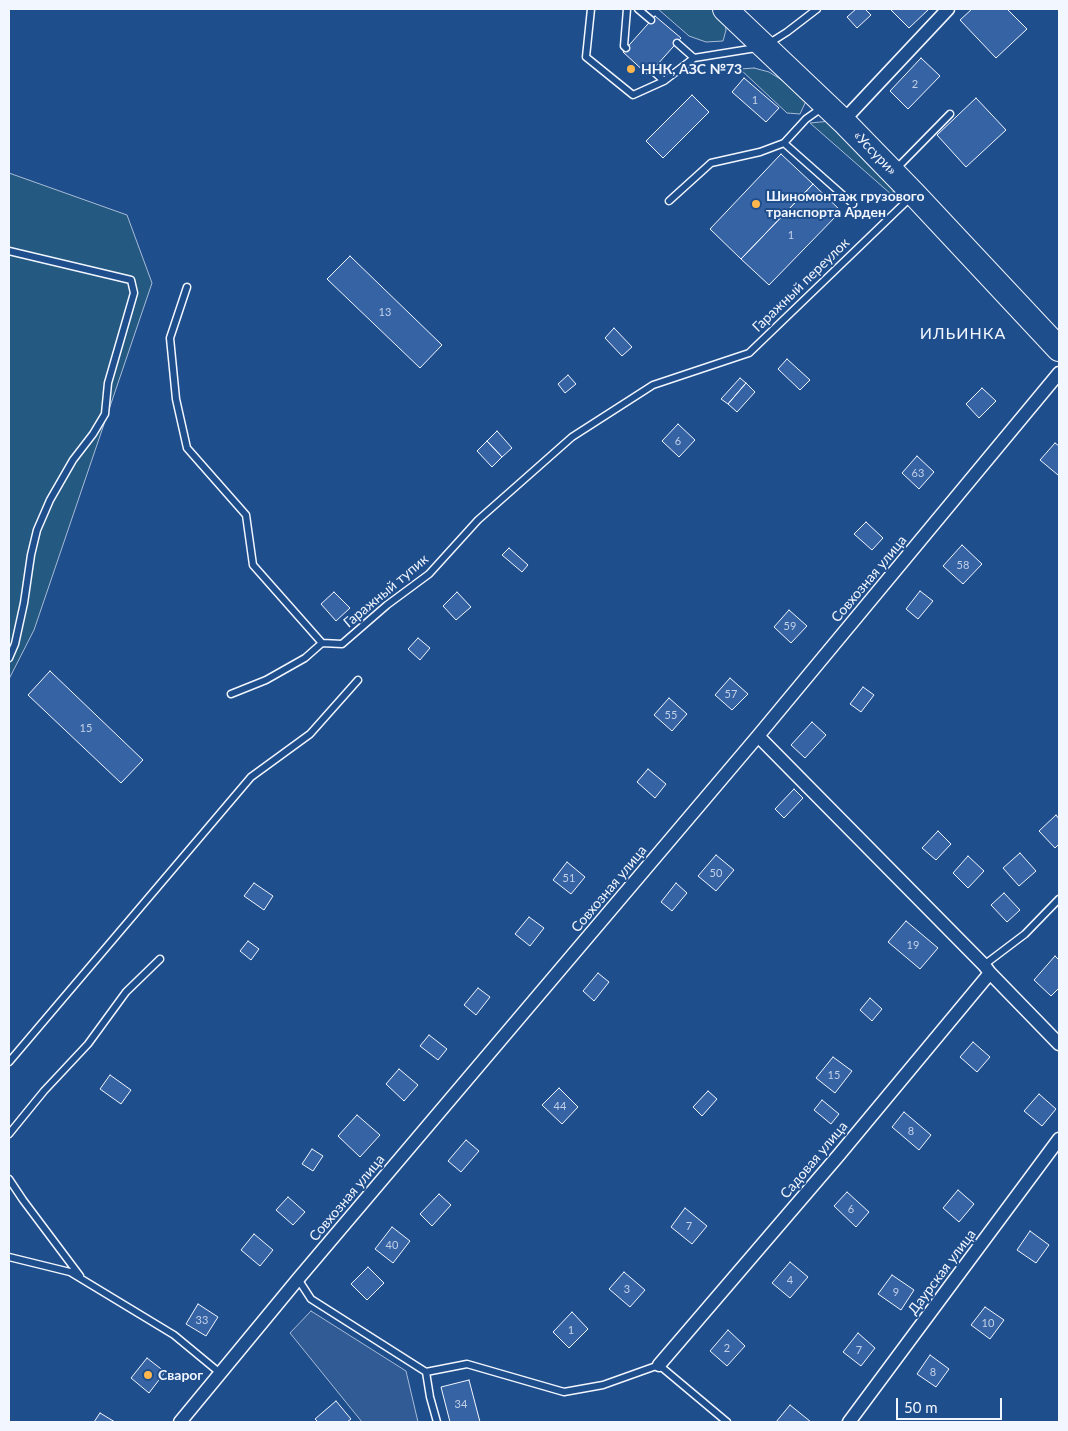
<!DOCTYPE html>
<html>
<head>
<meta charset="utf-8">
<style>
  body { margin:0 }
  #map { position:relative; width:1068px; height:1431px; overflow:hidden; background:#1f4e8c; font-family:Lato,sans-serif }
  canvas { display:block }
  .frame { position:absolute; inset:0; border:10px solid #f2f6ff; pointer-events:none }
  .scale { position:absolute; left:896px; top:1398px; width:106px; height:22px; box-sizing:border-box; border:2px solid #f2f6ff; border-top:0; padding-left:6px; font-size:15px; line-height:18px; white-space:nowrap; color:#f2f6ff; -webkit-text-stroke:4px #1f4e8c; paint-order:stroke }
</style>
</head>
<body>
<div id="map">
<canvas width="1068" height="1431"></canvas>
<div class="frame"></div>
<div class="scale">50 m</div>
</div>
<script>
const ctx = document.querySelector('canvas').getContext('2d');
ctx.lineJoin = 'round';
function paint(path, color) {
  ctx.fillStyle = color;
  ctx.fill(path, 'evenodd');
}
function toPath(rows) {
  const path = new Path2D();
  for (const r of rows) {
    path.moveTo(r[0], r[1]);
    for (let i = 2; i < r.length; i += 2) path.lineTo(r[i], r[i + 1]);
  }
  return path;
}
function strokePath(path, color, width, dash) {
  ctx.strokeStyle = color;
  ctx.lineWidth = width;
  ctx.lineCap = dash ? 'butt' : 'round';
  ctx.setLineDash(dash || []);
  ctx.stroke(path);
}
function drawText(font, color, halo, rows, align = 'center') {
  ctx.font = font + ' Lato,sans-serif';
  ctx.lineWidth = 4;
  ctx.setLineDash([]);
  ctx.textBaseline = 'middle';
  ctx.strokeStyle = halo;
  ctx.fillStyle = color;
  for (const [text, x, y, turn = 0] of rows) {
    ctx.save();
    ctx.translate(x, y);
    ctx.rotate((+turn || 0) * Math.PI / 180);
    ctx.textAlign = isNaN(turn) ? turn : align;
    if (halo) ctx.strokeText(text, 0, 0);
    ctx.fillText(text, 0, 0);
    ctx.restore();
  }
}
const green = toPath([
  [658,9,717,9,724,15,726,30,723,41,706,42,689,36,658,9],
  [754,68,769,72,785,82,806,101,800,114,787,113,740,69,754,68],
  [831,121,894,189,892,195,810,123,831,121],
  [9,173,127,215,152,283,34,630,9,679,9,173]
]);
paint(green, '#245a82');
strokePath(green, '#a8bbd7', 1);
const parking = toPath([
  [311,1311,406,1371,418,1422,362,1422,290,1333,311,1311]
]);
paint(parking, '#305b95');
strokePath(parking, '#a8bbd7', 1);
const building = toPath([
  [856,9,865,9,871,15,857,28,847,17,856,9],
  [890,9,929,9,909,28,890,9],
  [972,9,1007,9,1027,29,996,58,960,20,972,9],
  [655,16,681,38,648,75,623,52,655,16],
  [921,58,940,76,908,109,890,91,921,58],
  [744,78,779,108,766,122,732,92,744,78],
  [692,95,709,112,663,158,646,141,692,95],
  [976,98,1006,130,966,167,937,135,976,98],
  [781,154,813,184,741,259,710,229,781,154],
  [813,184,841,211,769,285,741,259,813,184],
  [350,256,442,345,420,368,327,279,350,256],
  [614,328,632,347,622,356,605,338,614,328],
  [787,359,810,380,800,390,778,369,787,359],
  [568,375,576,384,565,393,558,384,568,375],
  [740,378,746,383,728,404,721,399,740,378],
  [746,383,755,392,737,412,728,404,746,383],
  [982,388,996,401,979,418,966,404,982,388],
  [678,424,695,440,679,457,662,441,678,424],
  [497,431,512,448,502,457,487,441,497,431],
  [487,441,502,457,492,467,477,451,487,441],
  [1055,443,1059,446,1059,474,1058,475,1040,460,1055,443],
  [917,456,934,472,919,489,902,473,917,456],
  [866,522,883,538,872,550,854,534,866,522],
  [962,545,982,564,963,584,943,566,962,545],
  [509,548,528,565,522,572,502,555,509,548],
  [920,591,933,601,918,619,906,609,920,591],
  [334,592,350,608,336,621,321,604,334,592],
  [457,592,471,607,456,620,443,606,457,592],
  [789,610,807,626,791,643,774,627,789,610],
  [418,638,430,648,420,660,408,649,418,638],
  [50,671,143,760,121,783,28,695,50,671],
  [730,678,748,694,732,710,715,695,730,678],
  [863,687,874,695,861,712,850,704,863,687],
  [669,698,687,714,672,731,654,715,669,698],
  [812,722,826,735,805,758,791,745,812,722],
  [648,769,666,784,655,798,637,782,648,769],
  [794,789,803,798,784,818,775,809,794,789],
  [1056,815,1059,819,1059,844,1055,848,1039,831,1056,815],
  [938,831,951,844,936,860,922,848,938,831],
  [1020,853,1036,871,1019,886,1003,868,1020,853],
  [716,855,734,870,716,891,698,876,716,855],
  [968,856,984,871,968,888,953,873,968,856],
  [567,862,585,877,571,894,553,880,567,862],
  [254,883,273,896,264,910,244,896,254,883],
  [676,883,687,893,672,911,661,902,676,883],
  [1004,893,1020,910,1007,922,991,905,1004,893],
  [529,917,544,928,530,946,515,934,529,917],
  [906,921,938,948,920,969,888,942,906,921],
  [248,941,259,949,251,960,240,951,248,941],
  [1055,956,1059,960,1059,988,1051,996,1034,980,1055,956],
  [598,973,609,982,594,1001,583,991,598,973],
  [478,988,490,997,476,1015,464,1005,478,988],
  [870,998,882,1009,872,1021,860,1010,870,998],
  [429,1035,447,1049,438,1060,420,1046,429,1035],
  [973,1042,990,1057,977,1072,960,1057,973,1042],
  [833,1057,852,1071,835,1093,816,1078,833,1057],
  [399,1069,418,1085,404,1101,386,1084,399,1069],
  [110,1075,131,1090,121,1104,100,1089,110,1075],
  [559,1088,578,1107,562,1124,542,1105,559,1088],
  [708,1091,717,1099,702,1116,693,1107,708,1091],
  [1039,1094,1056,1109,1042,1126,1024,1111,1039,1094],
  [822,1100,839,1114,831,1124,814,1110,822,1100],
  [904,1112,931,1135,919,1150,892,1127,904,1112],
  [357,1115,380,1135,360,1157,338,1136,357,1115],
  [466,1140,479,1151,461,1172,448,1161,466,1140],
  [312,1149,323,1156,313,1171,302,1164,312,1149],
  [958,1190,974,1204,959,1222,943,1208,958,1190],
  [847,1192,869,1212,856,1227,834,1206,847,1192],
  [439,1194,451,1205,432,1226,420,1214,439,1194],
  [288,1197,305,1212,293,1225,276,1210,288,1197],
  [685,1208,707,1226,692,1244,671,1227,685,1208],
  [392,1227,410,1241,393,1263,375,1249,392,1227],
  [1030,1231,1049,1245,1036,1263,1017,1250,1030,1231],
  [254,1234,273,1250,260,1266,241,1250,254,1234],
  [790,1262,808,1277,790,1298,772,1283,790,1262],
  [368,1267,384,1283,367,1300,351,1284,368,1267],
  [624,1272,645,1290,630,1307,609,1289,624,1272],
  [892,1275,914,1290,901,1310,878,1294,892,1275],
  [198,1304,218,1317,206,1336,186,1324,198,1304],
  [985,1307,1004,1320,990,1339,971,1325,985,1307],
  [572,1312,588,1329,569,1348,553,1332,572,1312],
  [728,1330,745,1346,727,1366,710,1351,728,1330],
  [858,1333,875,1348,861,1366,843,1352,858,1333],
  [930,1355,949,1369,936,1387,917,1374,930,1355],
  [147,1358,165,1372,149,1393,131,1378,147,1358],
  [469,1380,480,1422,450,1422,441,1387,469,1380],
  [336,1401,351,1419,347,1422,318,1422,315,1419,336,1401],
  [790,1405,811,1422,776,1422,790,1405],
  [100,1413,115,1422,94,1422,100,1413]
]);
paint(building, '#3563a3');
strokePath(building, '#f2f6ff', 1);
const lane = toPath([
  [591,9,586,57,633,95,664,81,694,58],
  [638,9,651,20],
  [677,43,694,58,756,48],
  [768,44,787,32,817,9],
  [626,48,624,46,627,9],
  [652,70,664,81],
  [784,143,853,204],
  [896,169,950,114],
  [669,201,711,163,760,152,784,143,806,119,823,107],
  [9,251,131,280,134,293,108,383,105,414,93,434,73,460,50,500,37,530,31,555,24,603,15,644,9,658],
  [187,287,170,338,176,399,187,448,246,515,253,565,322,643,342,644,387,605,429,574,478,520,572,437,653,385,749,353,910,198],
  [231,694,266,680,305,658,322,643],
  [984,965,1025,934,1059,899],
  [9,1062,251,777,310,734,358,680],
  [9,1134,44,1091,88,1044,126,992,160,959],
  [9,1179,23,1200,80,1276],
  [9,1257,70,1272,174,1335,220,1373],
  [298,1279,311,1299,426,1372,467,1364,564,1392,603,1385,659,1365,727,1422],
  [426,1372,430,1397,437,1422]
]);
const street = toPath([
  [843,121,948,9],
  [758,736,984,965,990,973,1059,1044],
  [659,1365,838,1156,990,973],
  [180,1422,298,1279,758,736,1059,373],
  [849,1422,1059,1139]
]);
const highway = toPath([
  [725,9,843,121,914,194,1059,349]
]);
strokePath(lane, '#f2f6ff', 9);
strokePath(street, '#f2f6ff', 15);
strokePath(highway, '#f2f6ff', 26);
strokePath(lane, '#1f4e8c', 6);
strokePath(street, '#1f4e8c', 12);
strokePath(highway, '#1f4e8c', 24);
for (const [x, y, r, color] of [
  [631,69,5,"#ffb74d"],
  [756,204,5,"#ffb74d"],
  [148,1375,5,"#ffb74d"]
]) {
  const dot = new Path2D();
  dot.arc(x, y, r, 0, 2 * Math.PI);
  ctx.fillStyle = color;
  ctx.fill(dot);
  strokePath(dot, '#1f4e8c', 2);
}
drawText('11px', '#c3d1e8', null, [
  ["2",915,84],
  ["1",755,100],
  ["1",791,235],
  ["13",385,312],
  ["6",678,441],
  ["63",918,473],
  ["58",963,565],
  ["59",790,626],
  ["57",731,694],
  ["55",671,715],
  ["15",86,728],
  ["50",716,873],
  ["51",569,878],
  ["19",913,945],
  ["15",834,1075],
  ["44",560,1106],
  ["8",911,1131],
  ["6",851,1209],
  ["7",689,1226],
  ["40",392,1245],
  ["4",790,1280],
  ["3",627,1289],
  ["9",896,1292],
  ["33",202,1320],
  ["10",988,1323],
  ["1",571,1330],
  ["2",727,1348],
  ["7",859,1350],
  ["8",933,1372],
  ["34",461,1404]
]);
drawText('bold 14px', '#f2f6ff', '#1f4e8c', [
  ["ННК, АЗС №73",641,69],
  ["Шиномонтаж грузового",766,196],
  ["транспорта Арден",766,212],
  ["Сварог",158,1375]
], 'left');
drawText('14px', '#f2f6ff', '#1f4e8c', [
  ["«Уссури»",875,153,46],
  ["Гаражный переулок",801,285,-44],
  ["Совхозная улица",869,579,-50],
  ["Гаражный тупик",386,591,-40],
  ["Совхозная улица",609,889,-50],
  ["Садовая улица",814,1160,-50],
  ["Совхозная улица",347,1198,-50],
  ["Даурская улица",942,1272,-53]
]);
ctx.letterSpacing = '1px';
drawText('16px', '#f2f6ff', '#1f4e8c', [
  ["ИЛЬИНКА",963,334]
]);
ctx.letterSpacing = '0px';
</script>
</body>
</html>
